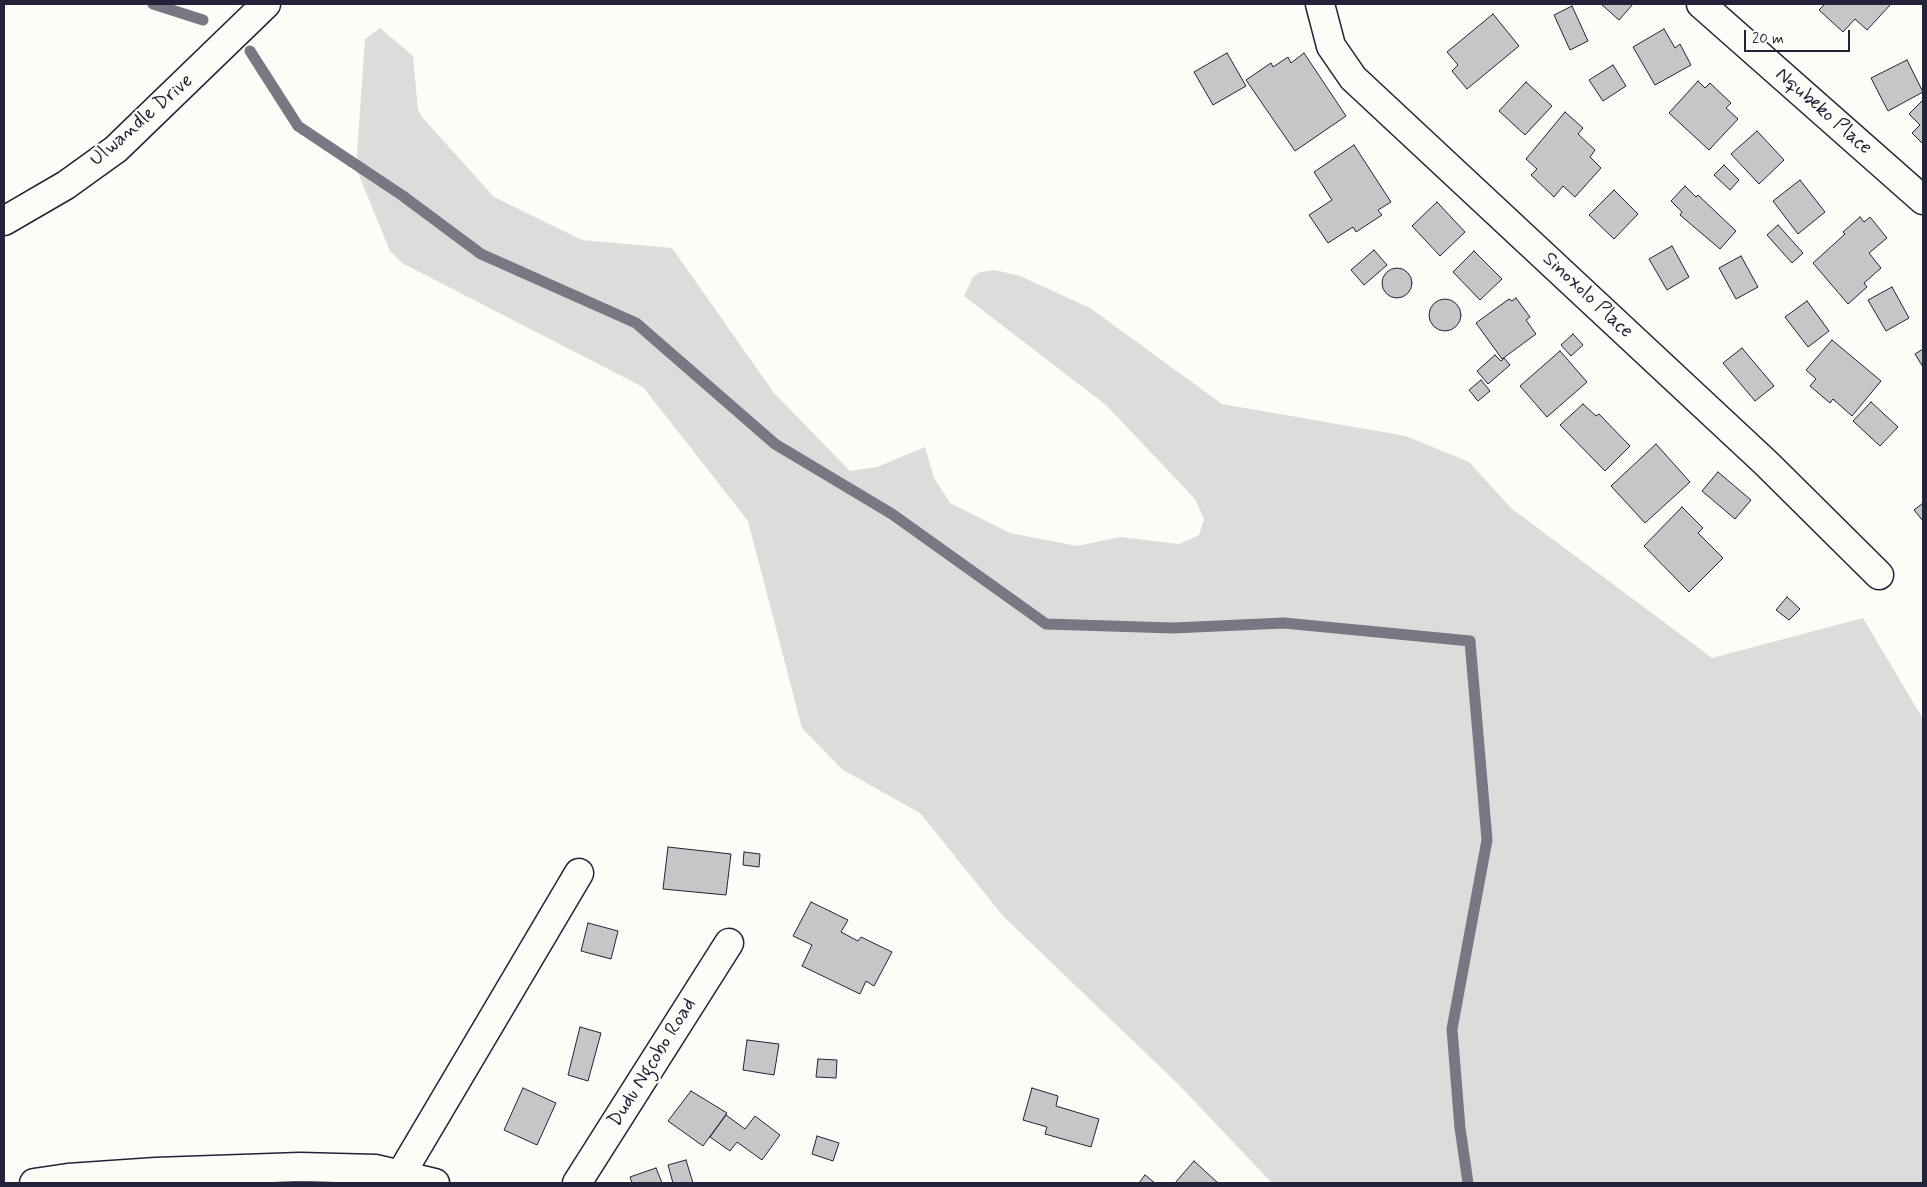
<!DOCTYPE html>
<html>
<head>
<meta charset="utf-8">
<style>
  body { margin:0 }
  #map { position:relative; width:1927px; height:1187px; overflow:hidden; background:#fdfcf7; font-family:Mynerve,sans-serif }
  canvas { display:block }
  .frame { position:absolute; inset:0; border:5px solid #22223b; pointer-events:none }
  .scale { position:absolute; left:1744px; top:30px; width:106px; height:22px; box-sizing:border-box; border:2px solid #22223b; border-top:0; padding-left:6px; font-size:15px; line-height:18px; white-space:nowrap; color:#22223b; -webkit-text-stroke:4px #fdfcf7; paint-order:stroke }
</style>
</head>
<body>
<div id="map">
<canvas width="1927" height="1187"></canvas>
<div class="frame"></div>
<div class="scale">20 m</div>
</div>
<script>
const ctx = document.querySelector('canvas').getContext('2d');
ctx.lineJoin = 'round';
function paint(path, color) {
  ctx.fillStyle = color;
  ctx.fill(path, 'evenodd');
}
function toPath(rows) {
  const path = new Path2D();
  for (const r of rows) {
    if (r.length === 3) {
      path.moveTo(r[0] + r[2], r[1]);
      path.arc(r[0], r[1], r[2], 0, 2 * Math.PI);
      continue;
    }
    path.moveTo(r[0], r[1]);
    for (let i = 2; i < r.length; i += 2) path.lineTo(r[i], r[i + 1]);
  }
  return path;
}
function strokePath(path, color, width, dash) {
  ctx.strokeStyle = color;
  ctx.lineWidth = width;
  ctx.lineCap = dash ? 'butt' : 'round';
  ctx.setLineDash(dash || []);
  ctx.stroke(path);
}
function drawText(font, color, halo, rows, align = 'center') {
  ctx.font = font + ' Mynerve,sans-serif';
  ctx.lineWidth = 4.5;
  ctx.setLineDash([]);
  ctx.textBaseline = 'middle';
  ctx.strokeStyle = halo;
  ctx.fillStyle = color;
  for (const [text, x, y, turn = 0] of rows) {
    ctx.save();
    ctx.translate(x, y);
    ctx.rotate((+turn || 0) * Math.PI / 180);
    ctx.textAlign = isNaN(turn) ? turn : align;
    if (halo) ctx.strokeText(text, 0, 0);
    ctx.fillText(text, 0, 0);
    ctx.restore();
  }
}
paint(toPath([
  [380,28,413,56,418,110,422,117,494,197,582,240,672,248,774,393,850,471,877,467,925,447,934,478,950,503,1010,533,1077,546,1120,537,1179,544,1199,535,1204,519,1195,499,1106,405,964,296,973,277,981,272,995,270,1020,276,1090,308,1222,404,1406,436,1469,462,1511,508,1712,658,1863,618,1923,719,1923,1183,1272,1183,1178,1084,1003,916,920,813,843,770,802,728,748,521,643,387,402,263,390,251,356,168,365,39]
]), '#dddcdb');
strokePath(toPath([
  [153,4,203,20],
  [250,51,298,126,403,196,481,254,636,323,775,444,892,514,1046,624,1173,628,1284,623,1470,641,1487,840,1452,1029,1460,1128,1468,1183]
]), '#787885', 11);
const building = toPath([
  [1601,4,1633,4,1619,20,1601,4],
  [1825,4,1891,4,1867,30,1855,19,1843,32,1819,10,1825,4],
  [1572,6,1588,41,1570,50,1554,15,1572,6],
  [1493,14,1519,46,1467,89,1452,71,1458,65,1447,52,1493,14],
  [1664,29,1675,48,1680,44,1691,65,1655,85,1633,47,1664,29],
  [1227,53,1246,86,1213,105,1194,72,1227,53],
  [1304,53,1346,116,1295,151,1246,80,1271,63,1273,67,1288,57,1291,63,1304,53],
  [1907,60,1923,92,1888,111,1871,78,1907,60],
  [1613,65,1626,86,1603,101,1589,80,1613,65],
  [1698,81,1705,88,1710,83,1731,103,1726,108,1738,119,1709,150,1669,113,1698,81],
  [1526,82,1552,106,1525,135,1499,111,1526,82],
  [1923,100,1923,144,1912,133,1920,125,1909,114,1923,100],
  [1565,112,1583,128,1578,134,1595,150,1590,157,1601,168,1575,197,1563,186,1554,197,1531,175,1537,169,1526,159,1565,112],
  [1757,131,1784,160,1759,184,1731,154,1757,131],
  [1354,145,1391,202,1378,210,1382,215,1356,232,1353,227,1328,243,1309,215,1332,200,1314,172,1354,145],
  [1724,165,1739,180,1730,190,1714,175,1724,165],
  [1800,180,1825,212,1798,234,1773,201,1800,180],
  [1685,186,1696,197,1698,195,1736,231,1720,249,1680,215,1682,212,1671,201,1685,186],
  [1614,190,1638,214,1614,239,1589,215,1614,190],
  [1437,202,1465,232,1440,256,1412,226,1437,202],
  [1860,217,1864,222,1870,217,1887,238,1869,253,1881,268,1864,283,1867,287,1848,304,1813,263,1845,234,1843,232,1860,217],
  [1778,225,1803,253,1792,263,1767,235,1778,225],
  [1672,246,1689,277,1667,290,1649,259,1672,246],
  [1374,250,1387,265,1364,285,1351,270,1374,250],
  [1474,251,1502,279,1480,300,1453,272,1474,251],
  [1741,256,1758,287,1736,299,1719,268,1741,256],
  [1397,283,15],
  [1892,287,1909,318,1886,331,1868,300,1892,287],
  [1516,298,1530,317,1526,320,1536,334,1502,359,1476,323,1509,299,1512,301,1516,298],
  [1445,315,16],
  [1807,301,1829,331,1808,347,1785,317,1807,301],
  [1573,334,1583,345,1571,356,1561,345,1573,334],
  [1832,340,1881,381,1852,416,1833,399,1830,403,1810,386,1816,379,1806,370,1832,340],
  [1742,348,1774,386,1755,401,1723,363,1742,348],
  [1923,349,1923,367,1915,354,1923,349],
  [1560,351,1587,382,1547,417,1520,386,1560,351],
  [1495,355,1501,361,1504,358,1510,365,1488,384,1477,371,1495,355],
  [1481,380,1490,391,1478,401,1469,390,1481,380],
  [1871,402,1898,427,1880,446,1853,421,1871,402],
  [1583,404,1596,416,1599,414,1630,446,1605,471,1560,425,1583,404],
  [1656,444,1690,482,1645,523,1611,486,1656,444],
  [1718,472,1751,500,1735,519,1702,491,1718,472],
  [1923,503,1923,521,1914,510,1923,503],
  [1682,507,1703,528,1698,533,1723,558,1689,592,1644,546,1682,507],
  [1787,597,1800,609,1789,620,1776,610,1787,597],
  [668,847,731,854,726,895,663,889,668,847],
  [744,852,760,854,759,867,743,865,744,852],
  [811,902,848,920,841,932,858,941,861,937,892,952,874,986,866,981,860,994,802,966,812,945,793,936,811,902],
  [588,923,618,931,611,959,581,951,588,923],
  [580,1027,601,1033,588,1081,568,1075,580,1027],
  [747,1040,779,1044,774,1075,743,1070,747,1040],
  [818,1059,837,1060,836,1078,816,1077,818,1059],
  [523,1088,556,1103,537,1145,504,1130,523,1088],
  [1032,1088,1058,1096,1056,1106,1099,1119,1091,1147,1045,1134,1047,1127,1023,1120,1032,1088],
  [691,1091,727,1113,703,1146,668,1121,691,1091],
  [726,1115,745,1129,755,1116,780,1135,762,1160,737,1142,730,1151,710,1137,726,1115],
  [817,1136,839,1143,833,1161,812,1154,817,1136],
  [686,1160,693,1183,673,1183,668,1165,686,1160],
  [1194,1161,1218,1183,1175,1183,1194,1161],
  [656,1168,662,1183,632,1183,630,1177,656,1168],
  [1145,1175,1155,1183,1139,1183,1145,1175]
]);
paint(building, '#c6c6c8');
strokePath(building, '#22223b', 1);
const minor = toPath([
  [1320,4,1331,46,1353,78,1766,463,1879,575],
  [1701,4,1923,200],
  [4,221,66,185,116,149,266,4],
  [401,1174,579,873],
  [34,1183,68,1178,156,1172,300,1167,376,1169,435,1183],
  [577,1183,729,943]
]);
strokePath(minor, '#22223b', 31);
strokePath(minor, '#fdfcf7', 28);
drawText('20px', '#22223b', '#fdfcf7', [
  ["Nqubeko Place",1823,112,41],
  ["Ulwandle Drive",142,121,-41],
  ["Sinoxolo Place",1587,296,43],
  ["Dudu Ngcobo Road",653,1063,-58]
]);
</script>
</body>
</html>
